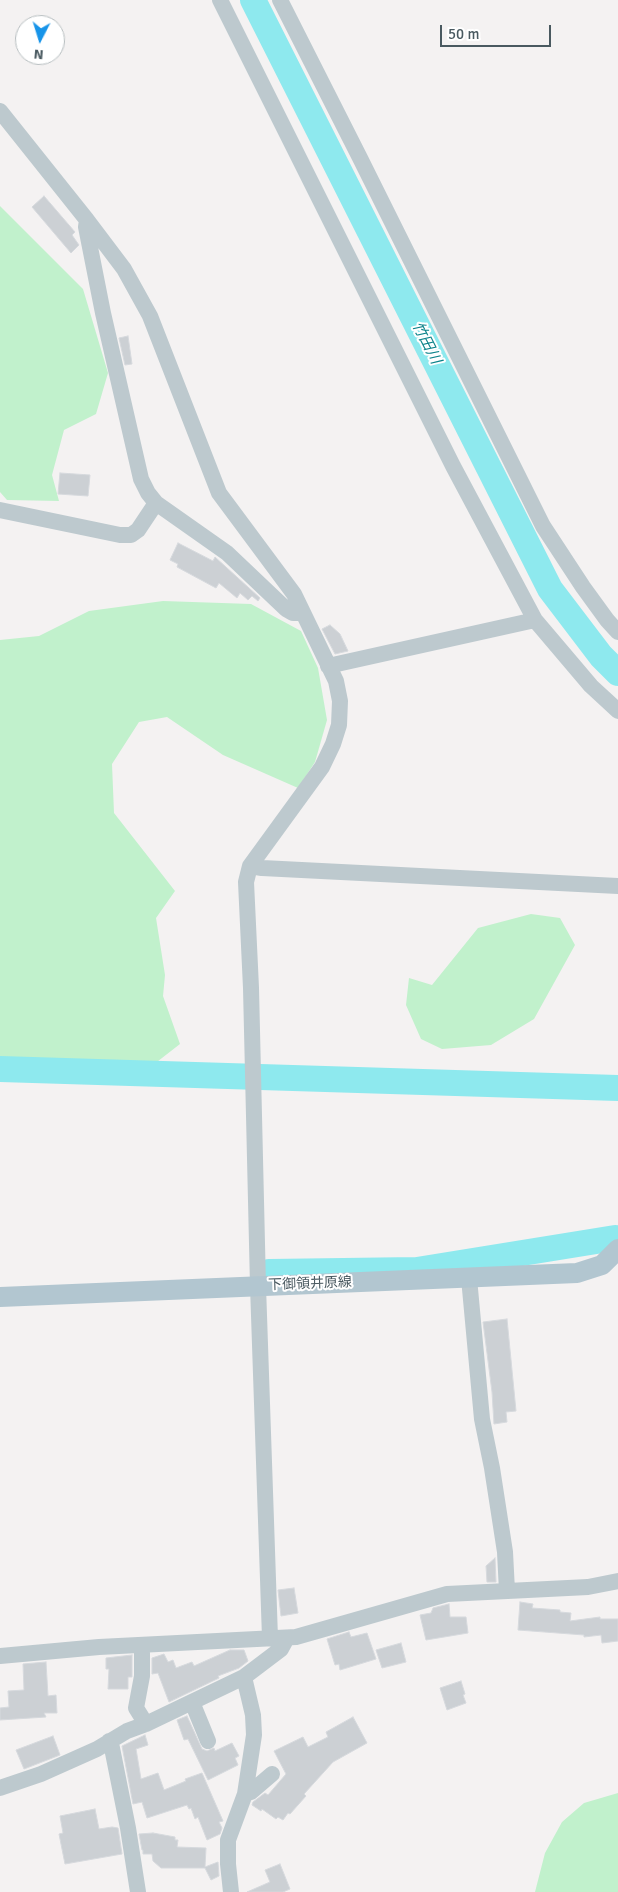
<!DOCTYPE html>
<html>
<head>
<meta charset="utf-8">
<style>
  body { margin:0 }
  #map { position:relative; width:618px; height:1892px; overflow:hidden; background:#f4f2f2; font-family:Signika,sans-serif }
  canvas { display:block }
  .north { position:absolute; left:15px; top:15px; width:50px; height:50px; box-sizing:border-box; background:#fff; border:1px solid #b6bdbf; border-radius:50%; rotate:185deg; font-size:14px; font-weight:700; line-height:20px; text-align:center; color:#495960 }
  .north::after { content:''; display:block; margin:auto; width:18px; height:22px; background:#1794e9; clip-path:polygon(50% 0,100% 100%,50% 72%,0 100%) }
  .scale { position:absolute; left:440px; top:25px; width:111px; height:22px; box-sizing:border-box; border:2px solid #495960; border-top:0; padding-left:6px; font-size:15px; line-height:18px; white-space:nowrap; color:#495960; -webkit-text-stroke:4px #fff; paint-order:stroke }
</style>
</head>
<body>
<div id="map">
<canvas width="618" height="1892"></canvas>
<div class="north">N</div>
<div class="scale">50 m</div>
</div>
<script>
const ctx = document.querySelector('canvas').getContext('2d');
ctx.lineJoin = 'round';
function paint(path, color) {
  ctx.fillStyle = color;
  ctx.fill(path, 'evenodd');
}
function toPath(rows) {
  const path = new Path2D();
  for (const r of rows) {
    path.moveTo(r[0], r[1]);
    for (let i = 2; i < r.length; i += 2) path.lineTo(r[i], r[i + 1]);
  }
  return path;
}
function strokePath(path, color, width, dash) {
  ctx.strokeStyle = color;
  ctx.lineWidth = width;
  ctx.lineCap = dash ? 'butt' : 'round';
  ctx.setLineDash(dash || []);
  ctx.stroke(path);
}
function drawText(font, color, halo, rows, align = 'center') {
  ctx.font = font + ' Signika,"Noto Sans JP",sans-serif';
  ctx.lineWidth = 4;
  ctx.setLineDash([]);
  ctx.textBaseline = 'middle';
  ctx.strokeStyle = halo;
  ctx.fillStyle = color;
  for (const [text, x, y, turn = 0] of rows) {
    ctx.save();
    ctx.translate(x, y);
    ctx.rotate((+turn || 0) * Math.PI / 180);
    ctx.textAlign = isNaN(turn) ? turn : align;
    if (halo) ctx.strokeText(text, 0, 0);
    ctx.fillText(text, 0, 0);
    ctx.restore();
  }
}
paint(toPath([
  [0,206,83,289,108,373,96,414,64,430,52,475,59,501,7,500,0,492],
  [163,601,251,604,301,631,318,668,327,720,315,762,298,788,223,755,167,717,139,722,112,764,114,813,175,891,156,918,165,975,163,996,180,1044,153,1065,0,1060,0,640,39,636,89,611],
  [531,914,560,918,575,945,534,1019,491,1045,442,1049,421,1039,406,1005,409,978,432,985,478,928],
  [618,1793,618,1892,535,1892,545,1853,562,1822,584,1803]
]), '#c1f1cc');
strokePath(toPath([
  [253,0,550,589,601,656,618,673],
  [0,1069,618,1088],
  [269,1272,417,1270,615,1238]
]), '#8ee9ee', 26);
const building = toPath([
  [44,196,75,232,72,235,79,245,71,253,32,207,44,196],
  [128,336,132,364,125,365,119,338,128,336],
  [60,473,90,475,88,496,58,494,60,473],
  [178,543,213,561,215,557,260,598,258,601,252,596,248,600,240,593,237,598,219,583,216,588,177,567,178,564,170,560,178,543],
  [330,625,340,634,348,651,335,654,322,629,330,625],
  [507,1319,516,1411,506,1412,507,1422,494,1424,492,1392,483,1322,507,1319],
  [495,1558,496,1582,487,1582,486,1566,495,1558],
  [294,1588,298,1613,281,1616,278,1590,294,1588],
  [520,1602,533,1604,532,1608,560,1610,560,1612,571,1613,570,1621,600,1617,600,1619,618,1619,618,1641,602,1643,601,1635,584,1637,584,1635,518,1630,520,1602],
  [449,1604,450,1617,466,1617,468,1633,426,1640,420,1615,431,1613,433,1608,449,1604],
  [349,1632,351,1637,367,1633,376,1659,340,1670,339,1664,335,1665,327,1639,349,1632],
  [401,1643,406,1662,382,1668,376,1650,401,1643],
  [230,1650,244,1650,248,1661,239,1668,218,1676,219,1678,169,1702,158,1673,152,1674,152,1658,164,1654,168,1662,173,1660,176,1668,192,1662,194,1666,230,1650],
  [132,1655,132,1677,128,1677,128,1689,108,1689,109,1669,106,1669,106,1658,132,1655],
  [46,1662,48,1696,56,1695,57,1713,44,1713,46,1717,0,1720,0,1708,9,1707,8,1691,24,1690,23,1664,46,1662],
  [461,1681,465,1694,463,1695,466,1703,447,1710,440,1688,461,1681],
  [187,1716,202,1749,207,1751,214,1748,215,1751,232,1743,239,1756,235,1758,238,1765,208,1780,188,1739,184,1740,177,1720,187,1716],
  [353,1717,367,1743,333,1762,304,1794,306,1796,290,1814,288,1813,283,1820,278,1817,276,1819,262,1809,261,1811,252,1805,253,1802,265,1793,268,1795,286,1774,274,1751,303,1737,308,1747,328,1737,326,1732,353,1717],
  [145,1735,148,1745,136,1749,141,1779,158,1773,164,1790,186,1781,185,1779,202,1773,223,1821,219,1822,222,1828,220,1834,207,1840,198,1817,195,1819,191,1808,189,1809,187,1805,147,1818,142,1802,133,1804,122,1746,145,1735],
  [53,1736,60,1755,24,1769,16,1750,53,1736],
  [95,1809,99,1829,112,1827,118,1828,122,1854,65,1864,59,1834,63,1833,60,1816,95,1809],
  [153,1833,175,1837,175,1840,178,1840,177,1847,206,1848,205,1867,218,1862,219,1876,211,1880,205,1868,161,1868,153,1861,152,1854,143,1854,143,1850,142,1850,139,1834,153,1833],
  [280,1864,290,1889,283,1892,247,1892,270,1882,265,1870,280,1864]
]);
paint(building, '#ccd0d4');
strokePath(building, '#d6d9dd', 1);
strokePath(toPath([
  [220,0,453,466,535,620,591,686,618,711],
  [280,0,360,158,543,526,583,587,607,620,618,632],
  [0,111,87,220,124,269,150,316,219,493,294,594,336,681,340,701,339,725,333,744,322,767,250,866,246,882,251,988,258,1286,270,1638],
  [87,220,86,227,103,313,141,479,148,493,156,503,227,553,286,609,293,613,303,613],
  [0,510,120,535,131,535,138,530,156,503],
  [328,666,535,620],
  [250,866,262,868,618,886],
  [469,1278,482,1419,492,1468,505,1552,507,1591],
  [142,1645,142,1676,136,1708,146,1724],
  [0,1656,99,1647,296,1637,447,1594,588,1587,618,1581],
  [192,1702,208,1741],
  [109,1741,112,1748,128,1828,138,1892],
  [0,1788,41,1774,97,1749,127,1731,146,1724,244,1677,281,1649,287,1638],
  [245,1794,251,1792,272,1774],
  [231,1892,228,1864,228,1840,245,1794,254,1735,253,1715,244,1677]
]), '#bdc9ce', 16);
strokePath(toPath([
  [0,1297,577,1273,602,1265,618,1249]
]), '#b2c6d0', 20);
drawText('14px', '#495960', '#fff', [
  ["下御領井原線",310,1284,-2]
]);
drawText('italic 15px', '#0c838a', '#fff', [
  ["竹田川",426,343,63]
]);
</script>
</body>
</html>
